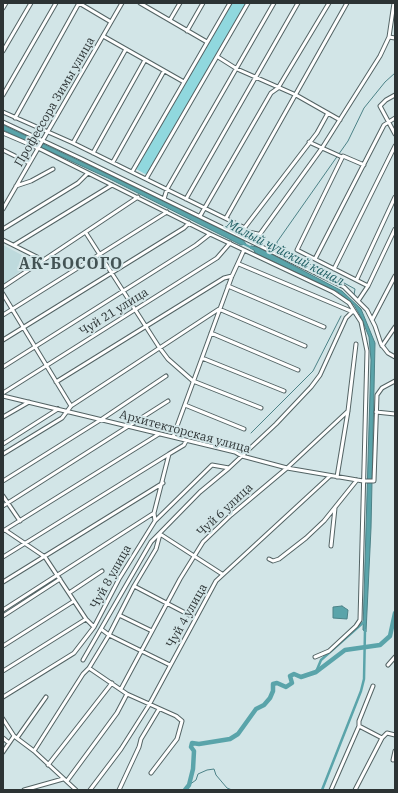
<!DOCTYPE html>
<html>
<head>
<meta charset="utf-8">
<style>
  body { margin:0 }
  #map { position:relative; width:398px; height:793px; overflow:hidden; background:#d2e5e7; font-family:"IBM Plex Serif",serif }
  canvas { display:block }
  .frame { position:absolute; inset:0; border:4px solid #2c3334; pointer-events:none }
</style>
</head>
<body>
<div id="map">
<canvas width="398" height="793"></canvas>
<div class="frame"></div>
</div>
<script>
const ctx = document.querySelector('canvas').getContext('2d');
ctx.lineJoin = 'round';
function paint(path, color) {
  ctx.fillStyle = color;
  ctx.fill(path, 'evenodd');
}
function toPath(rows) {
  const path = new Path2D();
  for (const r of rows) {
    path.moveTo(r[0], r[1]);
    for (let i = 2; i < r.length; i += 2) path.lineTo(r[i], r[i + 1]);
  }
  return path;
}
function strokePath(path, color, width, dash) {
  ctx.strokeStyle = color;
  ctx.lineWidth = width;
  ctx.lineCap = dash ? 'butt' : 'round';
  ctx.setLineDash(dash || []);
  ctx.stroke(path);
}
function drawText(font, color, halo, rows, align = 'center') {
  ctx.font = font + ' "IBM Plex Serif",serif';
  ctx.lineWidth = 4;
  ctx.setLineDash([]);
  ctx.textBaseline = 'middle';
  ctx.strokeStyle = halo;
  ctx.fillStyle = color;
  for (const [text, x, y, turn = 0] of rows) {
    ctx.save();
    ctx.translate(x, y);
    ctx.rotate((+turn || 0) * Math.PI / 180);
    ctx.textAlign = isNaN(turn) ? turn : align;
    if (halo) ctx.strokeText(text, 0, 0);
    ctx.fillText(text, 0, 0);
    ctx.restore();
  }
}
paint(toPath([
  [3,245,33,261,3,285]
]), '#bedadd');
paint(toPath([
  [231,3,246,3,147,175,136,169]
]), '#90d8de');
const water = toPath([
  [3,125,99,170,243,240,246,244,241,245,108,178,3,130,3,125],
  [251,246,258,247,342,291,361,309,375,343,371,528,366,632,363,630,371,360,369,337,361,317,354,305,338,292,255,253,254,250,250,248,251,246],
  [342,606,348,610,347,619,333,618,333,607,342,606]
]);
paint(water, '#5aa4aa');
strokePath(water, '#4c8287', 1);
strokePath(toPath([
  [354,295,355,289,277,246,277,242,348,141,364,108,385,82,395,73],
  [251,433,313,371,341,316],
  [189,785,196,780,198,774,207,770,214,769,216,775,227,788,232,790]
]), '#4c8287', 1);
strokePath(toPath([
  [242,243,252,248],
  [316,672,321,660,365,621],
  [322,790,361,691,364,679,365,630]
]), '#5aa4aa', 2.5);
strokePath(toPath([
  [185,790,189,785,193,769,194,751,191,747,192,743,199,744,230,739,238,734,256,709,264,705,270,698,273,691,273,684,277,683,286,687,292,683,290,676,294,674,301,677,316,672,345,650,380,645,390,636,395,613]
]), '#5aa4aa', 4.5);
const minor = toPath([
  [79,3,111,22],
  [140,3,207,42],
  [3,8,6,3],
  [170,20,180,3],
  [187,31,203,3],
  [103,36,184,82],
  [389,37,395,38],
  [3,51,31,3],
  [218,57,237,69,296,95,340,120],
  [3,95,56,3],
  [395,95,386,100,380,106,395,134],
  [3,112,73,143,245,228],
  [15,118,79,3],
  [3,122,82,159,344,287,367,310,375,326,381,344,388,353,395,357],
  [3,133,38,148,210,234,333,292,349,303,354,311,361,322,367,351,360,620,356,626,329,651,315,657],
  [309,142,322,148,380,56,389,37,394,3],
  [73,143,126,49],
  [3,150,29,163],
  [93,153,145,60],
  [113,162,164,71],
  [364,165,343,156,297,250,368,286],
  [132,172,230,3],
  [146,179,248,3],
  [16,186,31,181,53,169],
  [164,199,167,189,274,3],
  [186,199,298,3],
  [3,209,122,3],
  [200,216,271,93,278,88,329,3],
  [226,218,347,3],
  [3,229,78,183,88,173],
  [243,231,258,234],
  [86,233,159,347,168,359,193,381,261,408],
  [239,235,317,133,328,113],
  [3,240,43,260],
  [252,241,260,234,322,148,342,157],
  [14,245,112,185],
  [315,259,384,125,395,118],
  [239,264,353,312],
  [334,269,395,146],
  [357,279,395,197],
  [228,286,324,327],
  [3,287,138,197],
  [3,294,71,406],
  [358,301,368,286,395,229],
  [3,315,167,212],
  [372,320,395,276],
  [211,333,298,370],
  [3,340,184,228,189,223],
  [382,346,395,327],
  [202,358,284,391],
  [3,367,196,245,210,234],
  [56,382,224,278,232,276],
  [3,393,217,258,230,243],
  [3,396,235,452,242,456,287,468,363,481,374,481,377,395,382,388,395,381],
  [185,405,244,429],
  [376,412,395,414],
  [3,417,29,402],
  [173,437,232,276,244,250],
  [3,444,58,409],
  [3,454,62,418,71,406,219,309,305,346],
  [337,477,348,411,356,344],
  [3,481,102,419,166,376],
  [3,496,20,521],
  [3,506,168,401],
  [155,521,154,513,169,454,184,445,186,441],
  [5,530,45,557,86,619,94,627],
  [3,531,159,434],
  [331,546,335,508],
  [3,557,169,454],
  [269,559,273,561,279,559,306,538,324,521,357,480],
  [3,582,163,483],
  [134,586,195,618],
  [69,593,102,571],
  [3,610,154,513],
  [119,615,152,631],
  [3,616,60,579],
  [101,629,109,635,170,665],
  [3,646,74,601],
  [83,660,151,542,200,492,229,468,276,424,311,387,320,375,346,318,352,312],
  [388,665,395,657],
  [89,668,127,694,176,716,182,721,177,739,151,773],
  [3,671,86,619],
  [121,689,180,579,203,542,231,515,287,468,348,411],
  [3,697,74,653,94,627,119,579,155,521,212,465,229,468],
  [3,719,14,736],
  [359,726,382,738,387,733,395,735],
  [3,738,9,743],
  [17,738,46,697],
  [34,751,83,674,89,668,109,635,134,586,156,549,160,534,222,574],
  [3,752,14,736,34,751,76,790],
  [393,760,395,751],
  [48,765,112,683],
  [67,781,117,713,127,694],
  [24,790,63,779],
  [90,790,121,749,149,705,216,581,330,476],
  [119,790,139,747,141,739,159,709],
  [331,790,359,726,359,721,373,686],
  [355,790,382,738]
]);
strokePath(minor, '#536364', 5);
strokePath(minor, '#fff', 3);
drawText('12px', '#2c3334', '#d2e5e7', [
  ["Профессора Зимы улица",55,102,-60],
  ["Чуй 21 улица",114,312,-32],
  ["Архитекторская улица",185,432,15],
  ["Чуй 6 улица",225,510,-43],
  ["Чуй 8 улица",111,577,-61],
  ["Чуй 4 улица",187,616,-61]
]);
drawText('italic 13px', '#215f64', '#d2e5e7', [
  ["Малый чуйский канал",285,253,27]
]);
ctx.letterSpacing = '1px';
drawText('bold 16px', '#435354', '#d2e5e7', [
  ["АК-БОСОГО",71,264]
]);
ctx.letterSpacing = '0px';
</script>
</body>
</html>
